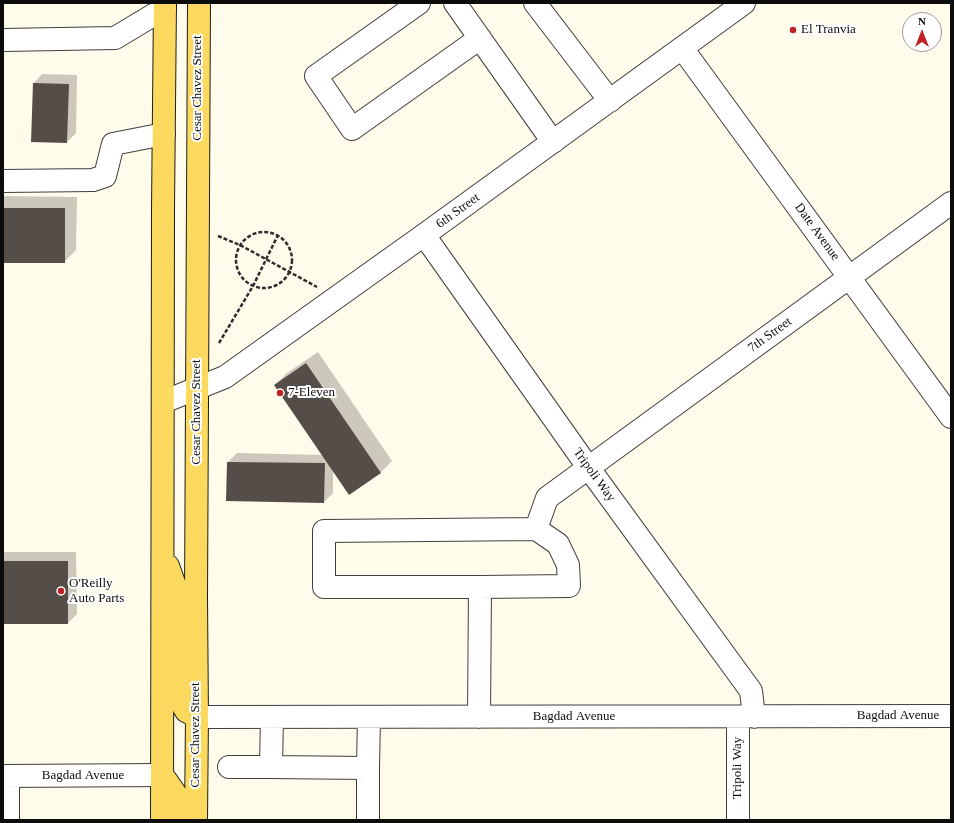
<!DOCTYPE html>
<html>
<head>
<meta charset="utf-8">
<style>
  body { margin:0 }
  #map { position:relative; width:954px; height:823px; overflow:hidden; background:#fffceb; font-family:Georgia,serif }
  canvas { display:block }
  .frame { position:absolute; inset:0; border:4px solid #0c0c0c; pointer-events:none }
  .north { position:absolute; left:902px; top:12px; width:40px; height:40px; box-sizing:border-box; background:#fff; border:1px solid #9e9e9e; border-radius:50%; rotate:0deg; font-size:11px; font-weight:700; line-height:16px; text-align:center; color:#0c0c0c }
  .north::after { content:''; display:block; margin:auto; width:14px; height:18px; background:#be2225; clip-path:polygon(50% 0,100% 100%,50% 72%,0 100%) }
</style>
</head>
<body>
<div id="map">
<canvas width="954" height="823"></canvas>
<div class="frame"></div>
<div class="north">N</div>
</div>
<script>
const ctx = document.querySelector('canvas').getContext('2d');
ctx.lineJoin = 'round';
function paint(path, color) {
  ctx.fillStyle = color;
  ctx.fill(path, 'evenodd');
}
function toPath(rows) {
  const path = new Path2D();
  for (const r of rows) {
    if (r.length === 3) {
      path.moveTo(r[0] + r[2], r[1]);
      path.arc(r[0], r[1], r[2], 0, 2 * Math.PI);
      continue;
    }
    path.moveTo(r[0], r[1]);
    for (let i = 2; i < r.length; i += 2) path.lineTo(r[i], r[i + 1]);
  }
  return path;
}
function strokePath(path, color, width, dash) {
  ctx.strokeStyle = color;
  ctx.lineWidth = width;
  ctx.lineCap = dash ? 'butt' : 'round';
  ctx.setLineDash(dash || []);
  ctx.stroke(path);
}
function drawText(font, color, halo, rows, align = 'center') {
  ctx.font = font + ' Georgia,serif';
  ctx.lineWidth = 4;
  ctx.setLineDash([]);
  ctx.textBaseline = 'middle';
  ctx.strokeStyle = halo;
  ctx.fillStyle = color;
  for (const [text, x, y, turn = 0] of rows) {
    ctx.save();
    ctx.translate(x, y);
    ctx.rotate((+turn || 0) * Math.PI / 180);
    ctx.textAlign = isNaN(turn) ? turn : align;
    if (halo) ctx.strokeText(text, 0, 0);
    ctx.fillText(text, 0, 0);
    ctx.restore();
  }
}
paint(toPath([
  [42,74,77,75,76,133,67,142,34,83],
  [3,196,77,197,76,250,64,262,3,262],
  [318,352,392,461,381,472,350,494,333,469,333,493,324,502,228,462,237,453,323,455,275,385,287,373],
  [3,382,4,382,3,413],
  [3,552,76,552,77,614,68,623,3,623]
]), '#0003');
paint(toPath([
  [33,83,69,84,67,143,31,142],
  [3,208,65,208,65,263,3,263],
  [306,363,381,473,349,495,274,385],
  [227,462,325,463,324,503,226,501],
  [3,561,68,561,68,624,3,624]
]), '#554d48');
const minor = toPath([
  [419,3,316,76,352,129,480,38],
  [455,3,553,142],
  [535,3,610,101],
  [3,40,115,38,165,8],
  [682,48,951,417],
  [3,181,93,180,105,176,113,144,164,134],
  [424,235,588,467,751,691,754,717],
  [163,402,225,377,424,235,744,3],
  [536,529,547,498,951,203],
  [197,717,951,716],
  [272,717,271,767,368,768,369,717],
  [479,717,480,587,324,587,324,531,536,529,558,544,568,565,569,586,480,587],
  [738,717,738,820],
  [229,767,271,767],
  [368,768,368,820],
  [3,776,162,775],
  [8,776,8,820]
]);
const major = toPath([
  [168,566,178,594,178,697,186,711,197,717],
  [166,780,175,793,179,820],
  [162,820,163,209,165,3],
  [196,820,197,717,196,598,199,3]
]);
strokePath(minor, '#3f3f3f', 24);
strokePath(major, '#1d1d1d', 24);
strokePath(toPath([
  [264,260,28],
  [218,236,240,245,317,287],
  [219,343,253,286,278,235]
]), '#2e2e2e', 2.5, [4, 2]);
strokePath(minor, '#fff', 22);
strokePath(major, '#fbd95e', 22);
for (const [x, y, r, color] of [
  [793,30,4,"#be2225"],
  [280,393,4,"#be2225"],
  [61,591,4,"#be2225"]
]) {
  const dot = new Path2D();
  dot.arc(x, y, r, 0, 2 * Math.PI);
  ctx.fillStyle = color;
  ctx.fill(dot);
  strokePath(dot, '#fff', 1.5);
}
drawText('13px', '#0c0c0c', '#fff', [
  ["El Tranvia",801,30],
  ["7-Eleven",288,393],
  ["O'Reilly",69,584],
  ["Auto Parts",69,599]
], 'left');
drawText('13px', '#0c0c0c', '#fff', [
  ["Cesar Chavez Street",198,88,-90],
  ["6th Street",458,211,-36],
  ["Date Avenue",817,232,54],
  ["7th Street",770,335,-36],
  ["Cesar Chavez Street",197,412,-90],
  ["Tripoli Way",594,475,54],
  ["Bagdad Avenue",898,716],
  ["Bagdad Avenue",574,717],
  ["Cesar Chavez Street",196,735,-90],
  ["Tripoli Way",738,768,-90],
  ["Bagdad Avenue",83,776]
]);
</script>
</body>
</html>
